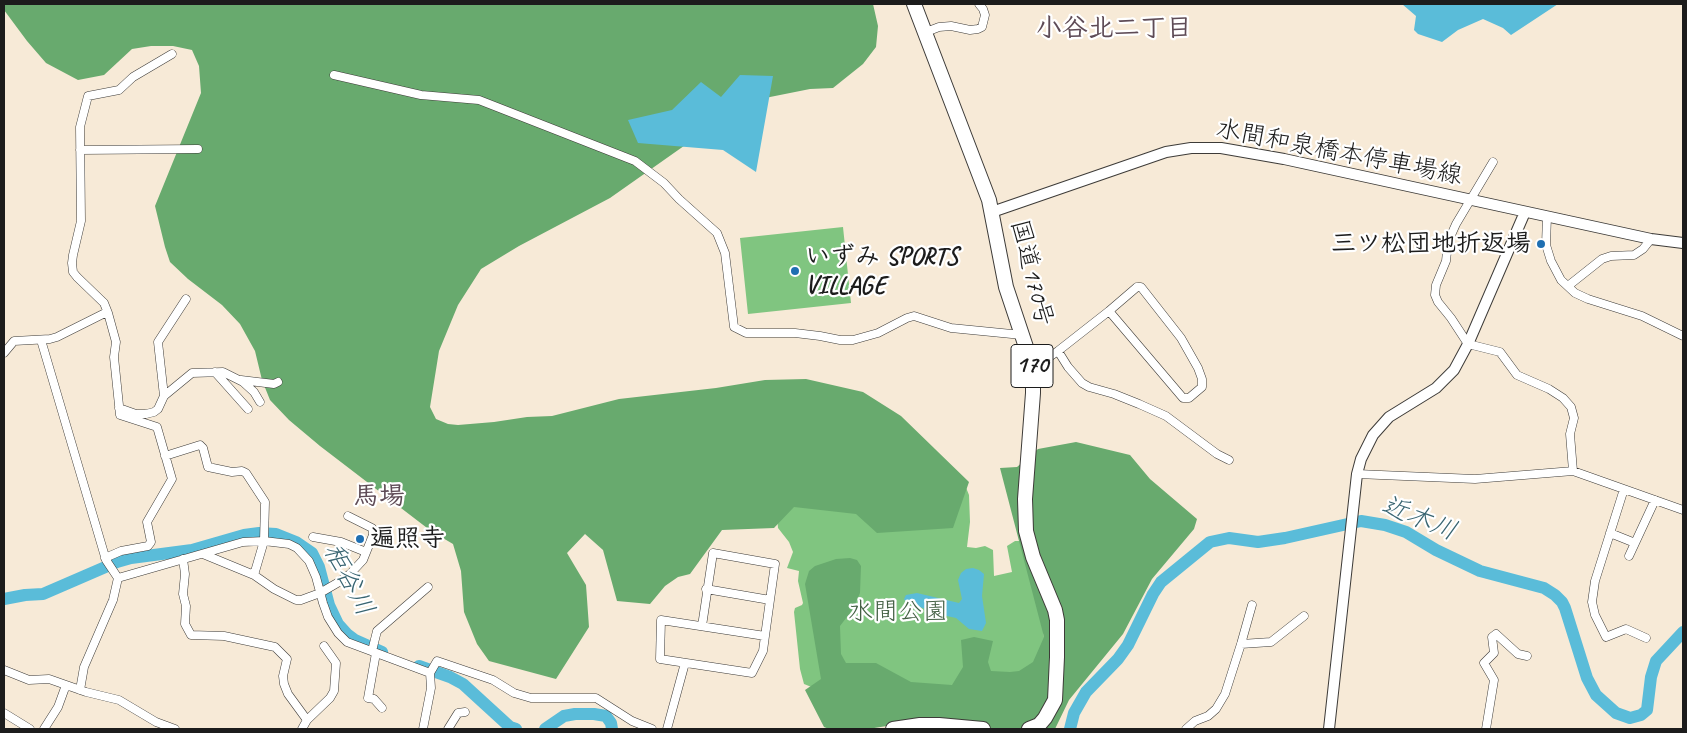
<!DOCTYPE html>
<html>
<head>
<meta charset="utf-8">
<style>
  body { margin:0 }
  #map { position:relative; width:1687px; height:733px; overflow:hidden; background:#f7ead7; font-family:Caveat,sans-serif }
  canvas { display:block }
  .frame { position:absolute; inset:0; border:5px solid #1c1c1c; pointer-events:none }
</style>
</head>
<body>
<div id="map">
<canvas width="1687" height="733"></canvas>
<div class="frame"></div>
</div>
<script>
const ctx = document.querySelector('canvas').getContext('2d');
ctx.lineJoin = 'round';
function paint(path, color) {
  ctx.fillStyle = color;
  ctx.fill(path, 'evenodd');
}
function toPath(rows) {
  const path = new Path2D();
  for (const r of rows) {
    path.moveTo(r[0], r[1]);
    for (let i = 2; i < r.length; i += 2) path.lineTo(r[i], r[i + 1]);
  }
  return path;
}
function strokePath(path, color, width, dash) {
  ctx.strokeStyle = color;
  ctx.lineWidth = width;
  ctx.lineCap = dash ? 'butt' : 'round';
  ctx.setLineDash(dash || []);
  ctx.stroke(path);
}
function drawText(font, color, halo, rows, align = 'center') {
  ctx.font = font + ' Caveat,"Klee One",sans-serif';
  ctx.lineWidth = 4.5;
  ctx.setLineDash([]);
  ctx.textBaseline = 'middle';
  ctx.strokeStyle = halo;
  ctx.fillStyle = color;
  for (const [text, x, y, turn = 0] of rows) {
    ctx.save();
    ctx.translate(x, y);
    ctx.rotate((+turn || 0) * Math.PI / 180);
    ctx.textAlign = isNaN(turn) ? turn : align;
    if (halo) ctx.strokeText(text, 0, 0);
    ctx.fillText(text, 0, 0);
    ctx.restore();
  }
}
paint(toPath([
  [843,227,851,303,748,314,740,238],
  [965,485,969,495,970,522,967,547,976,548,985,546,993,550,994,576,1012,572,1007,546,1015,541,1021,541,1036,578,1051,689,819,690,804,684,800,669,794,612,795,608,802,605,803,603,798,581,799,571,787,568,793,552,789,542,778,528,777,516,783,503]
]), '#80c580');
paint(toPath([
  [4,4,873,4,878,26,876,47,863,64,833,88,810,89,765,98,708,129,610,198,519,246,481,269,458,305,439,351,430,407,436,419,448,424,458,425,494,422,527,417,552,416,619,399,716,388,765,380,806,379,863,392,901,416,969,482,953,528,877,533,856,514,794,507,774,528,722,530,690,574,678,577,665,586,650,604,617,601,603,550,585,534,567,553,586,585,589,627,556,679,489,661,477,644,464,612,461,571,453,544,431,531,320,446,289,420,270,400,262,380,255,351,240,324,222,305,188,279,170,262,165,247,155,206,201,93,199,66,192,50,173,46,151,46,132,49,104,75,78,80,46,63,27,41,4,10],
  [1076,442,1130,455,1150,479,1197,519,1194,529,1152,579,1123,634,1069,700,1055,729,929,729,918,721,868,729,829,729,824,727,805,690,821,679,805,584,809,571,815,566,836,559,850,558,857,560,861,566,860,593,853,609,840,626,841,654,846,663,876,663,911,682,952,685,963,667,961,640,974,637,993,641,988,662,991,671,1010,672,1019,671,1033,662,1044,637,1000,468,1017,467,1038,449]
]), '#68aa6e');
paint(toPath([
  [1402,4,1558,4,1511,35,1503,28,1483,19,1458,30,1442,42,1418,34,1414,30,1416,16],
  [740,75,773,76,756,172,723,150,638,143,628,120,672,110,701,82,721,97],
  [973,568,979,570,984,574,982,596,986,623,982,631,969,629,956,618,942,615,906,602,904,599,906,595,917,593,959,603,962,599,958,580,961,573,966,569]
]), '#5abcd9');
strokePath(toPath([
  [4,599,25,595,43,594,117,562,131,558,192,550,244,535,259,533,276,534,296,542,312,553,319,567,329,605,338,624,347,634,355,640,382,652],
  [419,666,450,677,463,684,510,727,516,729],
  [545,729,564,716,575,714,594,714,606,716,611,723,612,729],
  [1070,729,1074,713,1086,692,1118,659,1128,645,1153,594,1161,582,1210,542,1229,538,1258,542,1285,538,1361,521,1385,525,1406,532,1436,550,1480,571,1544,588,1555,595,1562,602,1565,608,1587,678,1596,695,1616,713,1630,718,1641,715,1647,710,1651,677,1656,661,1683,632]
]), '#5abcd9', 12);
const street = toPath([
  [926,32,939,27,951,26,970,30,978,29,982,27,985,15,983,9,979,4],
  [334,75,421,95,479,100,635,161,664,183,679,199,717,233,725,253,734,327,746,333,795,333,820,336,840,340,853,340,878,333,907,318,914,316,951,328,1022,335],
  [80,150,198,149],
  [1493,162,1456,224,1448,242,1446,261,1436,285,1435,295,1438,302,1451,318,1468,344,1500,352,1517,375,1549,389,1563,398,1571,407,1574,418,1570,434,1573,471],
  [1547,216,1546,245,1551,261,1561,280,1575,293,1588,299,1642,316,1683,336],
  [1568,286,1602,259,1611,256,1634,255,1643,249,1651,239],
  [1137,287,1141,287,1181,338,1198,368,1202,379,1202,387,1189,398,1183,398,1109,311,1137,287],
  [41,340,106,560,118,578,113,600,84,667,80,690],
  [1058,351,1068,367,1082,383,1089,387,1114,394,1139,404,1166,416,1217,454,1229,460],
  [4,353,14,341,50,339,57,337,107,312],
  [1033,368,1058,351,1109,311],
  [215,372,248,409],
  [241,380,274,384,278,382],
  [164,396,158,342,186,299],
  [119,408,136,414,146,414,154,412,158,409,164,396,192,373,223,372,243,382,254,392,260,402],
  [165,456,200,445,203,448,208,467,232,472,242,471,246,473,265,502,264,541,254,575],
  [1357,474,1475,479,1573,471,1683,510],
  [1624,489,1595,581,1592,602,1595,615,1606,637,1626,629,1646,638],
  [1610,533,1635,543],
  [313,537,341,542,366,552],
  [203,554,254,575,274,589,296,600,301,600,320,593,339,582,350,574,363,560,373,535,373,530,372,528,348,516],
  [1629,556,1655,500],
  [105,558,121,551,148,546,151,542,147,522,172,479,157,427,120,415,114,357,116,342,108,313,104,303,77,277,73,272,72,263,73,255,81,221,80,127,88,96,119,90,133,77,172,54],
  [183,559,185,574,183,594,186,606,185,624,191,635,224,636,275,647,287,659,283,676,284,684,288,694,307,720],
  [118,578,243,542,264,541,289,544,297,548,309,561,316,577,323,603,328,617,338,633,347,642,430,673],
  [706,589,770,600],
  [702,626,713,553,775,564,765,636,763,651,752,673,660,659,661,620,765,636],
  [1241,644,1271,642,1304,616],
  [372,651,377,631,428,587],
  [376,653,368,698,374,699,382,708],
  [4,670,29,680,49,679,86,692,119,700,156,722,175,729],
  [4,713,30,729],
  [44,729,58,707,66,685],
  [302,729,307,720,330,698,334,691,336,663,324,646],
  [423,729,431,688,430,673,437,661,493,680,514,693,531,698,596,698,632,721,652,729],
  [448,729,458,713,465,712],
  [667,729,685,663],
  [1186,729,1195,721,1208,716,1216,709,1225,694,1241,644,1252,605],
  [1486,729,1494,680,1484,663,1494,653,1492,637,1496,634,1518,654,1527,656]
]);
const secondary = toPath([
  [992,212,1166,152,1191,148,1221,148,1284,159,1651,239,1683,243],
  [1329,729,1357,474,1361,459,1373,435,1389,417,1436,388,1454,370,1468,344,1525,212]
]);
const highway = toPath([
  [914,4,989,200,1006,287,1033,368,1033,393,1025,499,1026,531,1033,557,1055,610,1057,620,1057,657,1055,700,1045,718,1039,725,1029,729],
  [893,729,920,725,939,725,983,729]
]);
strokePath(street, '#3d3b38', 9);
strokePath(secondary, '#3d3b38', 12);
strokePath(highway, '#3d3b38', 16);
strokePath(street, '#fff', 8);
strokePath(secondary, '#fff', 10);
strokePath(highway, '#fff', 14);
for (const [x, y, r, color] of [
  [1541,244,5,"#1f6fb2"],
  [795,271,5,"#1f6fb2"],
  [360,539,5,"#1f6fb2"]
]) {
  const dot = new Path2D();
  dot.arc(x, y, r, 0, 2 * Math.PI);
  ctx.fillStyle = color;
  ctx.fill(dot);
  strokePath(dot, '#fff', 2);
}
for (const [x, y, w] of [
  [1032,366,42]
]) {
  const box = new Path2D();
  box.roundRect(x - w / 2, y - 21.5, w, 43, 4);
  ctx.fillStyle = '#fff';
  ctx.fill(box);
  strokePath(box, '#1c1c1c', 1);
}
drawText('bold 24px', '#1c1c1c', null, [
  ["170",1032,366]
]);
drawText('25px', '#1c1c1c', '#fff', [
  ["水間和泉橋本停車場線",1339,153,11],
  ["国道170号",1031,273,76]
]);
drawText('bold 25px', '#1c1c1c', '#fff', [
  ["三ツ松団地折返場",1531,244,"right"],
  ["いずみ SPORTS",805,257],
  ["VILLAGE",805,286],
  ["遍照寺",370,539]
], 'left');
drawText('25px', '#446044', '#fff', [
  ["水間公園",898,612]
]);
drawText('bold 26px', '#5e4b56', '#fff', [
  ["小谷北二丁目",1114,29],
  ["馬場",379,497]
]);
drawText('italic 26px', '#386471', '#fff', [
  ["近木川",1419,519,22],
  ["秬谷川",348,580,62]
]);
</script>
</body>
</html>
